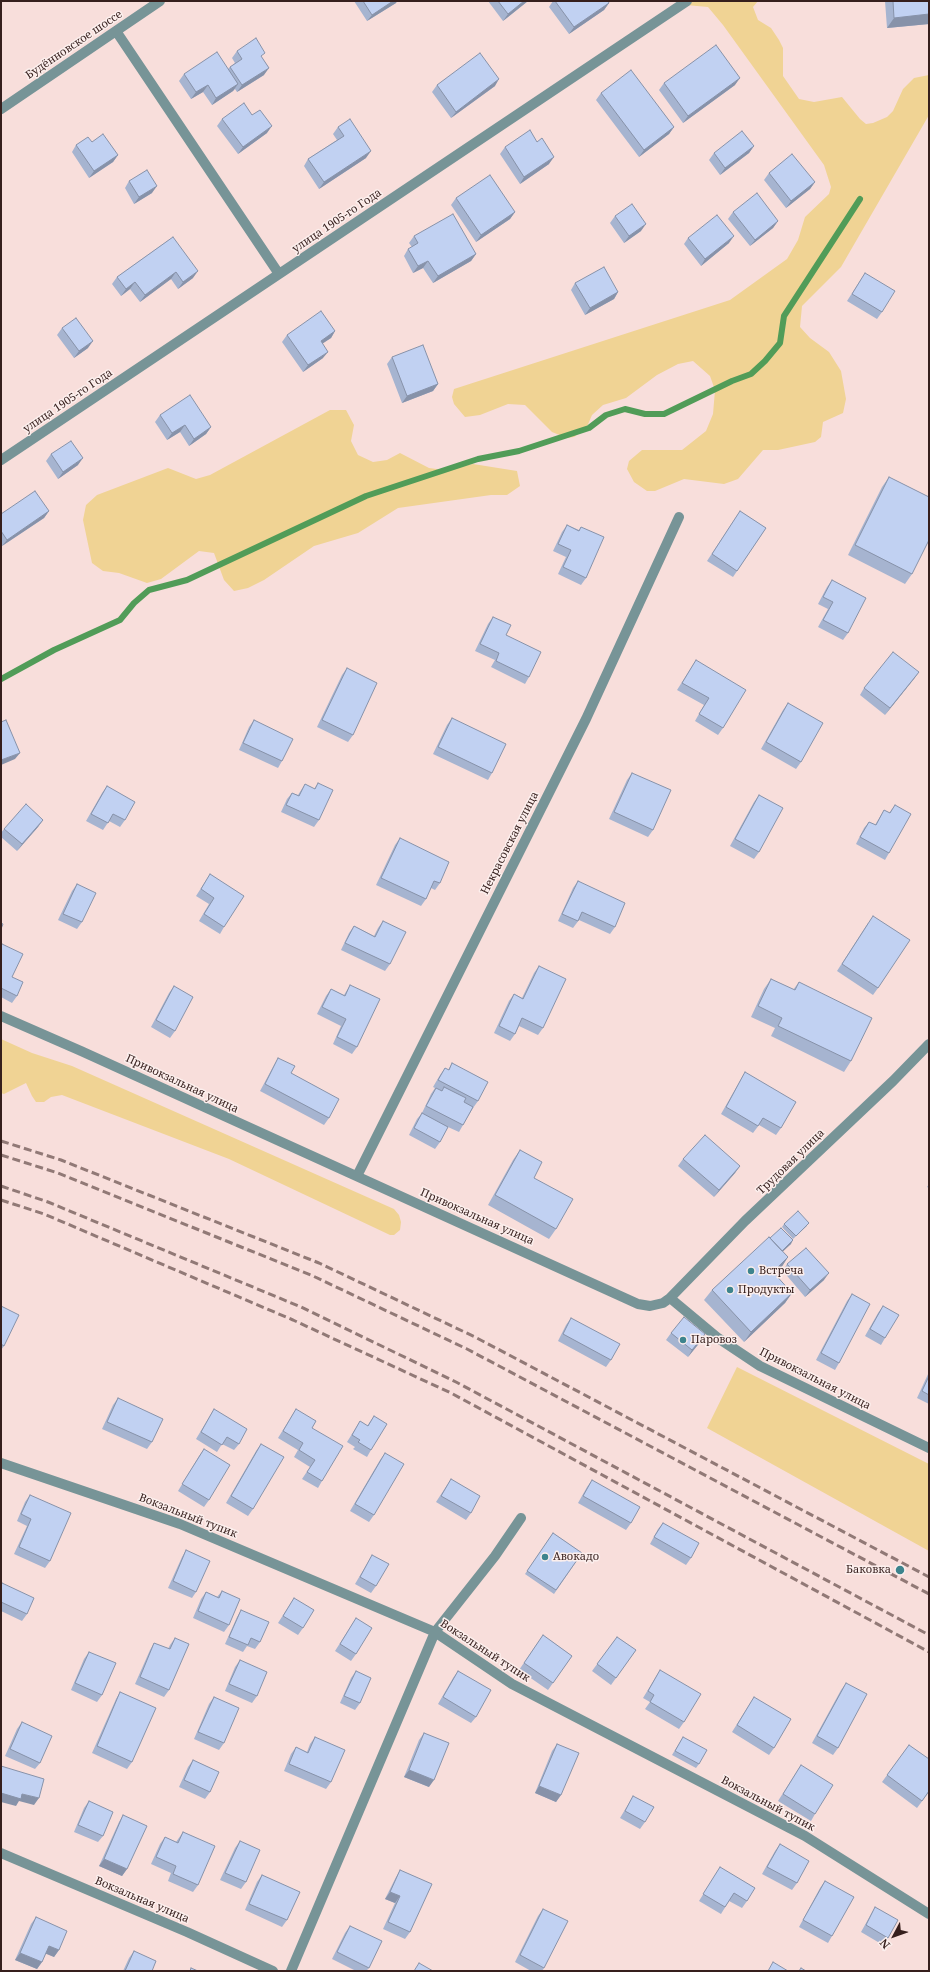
<!DOCTYPE html>
<html>
<head>
<meta charset="utf-8">
<style>
  body { margin:0 }
  #map { position:relative; width:930px; height:1972px; overflow:hidden; background:#f8dedb; font-family:"Noto Serif",serif }
  canvas { display:block }
  .frame { position:absolute; inset:0; border:2px solid #361f1d; pointer-events:none }
  .north { position:absolute; left:874px; top:1916px; width:40px; height:40px; -webkit-text-stroke:3px #fcefed; paint-order:stroke; rotate:229deg; font-size:11px; font-weight:700; line-height:16px; text-align:center; color:#361f1d }
  .north::after { content:''; display:block; margin:auto; width:14px; height:18px; background:#361f1d; clip-path:polygon(50% 0,100% 100%,50% 72%,0 100%) }
</style>
</head>
<body>
<div id="map">
<canvas width="930" height="1972"></canvas>
<div class="frame"></div>
<div class="north">N</div>
</div>
<script>
const ctx = document.querySelector('canvas').getContext('2d');
ctx.lineJoin = 'round';
function paint(path, color) {
  ctx.fillStyle = color;
  ctx.fill(path, 'evenodd');
}
function toPath(rows) {
  const path = new Path2D();
  for (const r of rows) {
    path.moveTo(r[0], r[1]);
    for (let i = 2; i < r.length; i += 2) path.lineTo(r[i], r[i + 1]);
  }
  return path;
}
function strokePath(path, color, width, dash) {
  ctx.strokeStyle = color;
  ctx.lineWidth = width;
  ctx.lineCap = dash ? 'butt' : 'round';
  ctx.setLineDash(dash || []);
  ctx.stroke(path);
}
function drawText(font, color, halo, rows, align = 'center') {
  ctx.font = font + ' "Noto Serif",serif';
  ctx.lineWidth = 3;
  ctx.setLineDash([]);
  ctx.textBaseline = 'middle';
  ctx.strokeStyle = halo;
  ctx.fillStyle = color;
  for (const [text, x, y, turn = 0] of rows) {
    ctx.save();
    ctx.translate(x, y);
    ctx.rotate((+turn || 0) * Math.PI / 180);
    ctx.textAlign = isNaN(turn) ? turn : align;
    if (halo) ctx.strokeText(text, 0, 0);
    ctx.fillText(text, 0, 0);
    ctx.restore();
  }
}
paint(toPath([
  [681,1,758,1,753,7,758,20,771,28,779,40,783,48,783,76,799,99,814,102,842,97,860,119,866,124,873,123,887,117,893,111,903,89,914,78,929,75,929,115,841,267,802,306,800,327,810,338,829,352,841,371,846,399,843,413,823,422,821,437,815,442,778,450,763,450,738,479,724,484,684,479,655,491,647,491,634,482,627,469,629,461,642,450,682,450,706,431,713,414,715,390,710,376,693,361,678,364,657,375,626,398,603,405,592,415,586,429,574,437,567,438,552,432,525,405,508,404,480,415,465,417,454,404,452,397,454,389,730,300,787,259,798,240,805,217,829,194,831,187,824,165,723,25,708,7,686,5],
  [330,410,346,410,354,425,351,441,358,455,373,462,387,460,400,453,429,468,444,470,473,464,517,471,520,486,507,495,491,495,398,508,358,533,314,546,264,580,248,588,234,591,224,580,214,553,199,551,161,579,147,583,119,573,103,571,92,563,83,520,86,505,97,495,168,468,196,479,210,475],
  [1,1039,32,1053,72,1066,394,1209,399,1215,401,1222,400,1230,394,1235,390,1235,229,1159,62,1095,51,1097,44,1102,36,1102,32,1096,26,1083,4,1094,1,1093],
  [737,1367,929,1464,929,1551,707,1428]
]), '#f0d394');
strokePath(toPath([
  [1,679,54,650,120,620,134,603,149,590,187,580,366,496,478,459,519,451,589,428,606,415,625,409,645,414,664,414,732,381,751,374,765,361,780,343,784,316,860,199]
]), '#519c58', 6);
strokePath(toPath([
  [116,31,279,274],
  [1,109,160,1],
  [1,460,687,1],
  [1,1016,81,1051,638,1304,650,1306,663,1303,670,1298,745,1221,893,1081,929,1044],
  [357,1176,586,719,679,517],
  [670,1298,718,1338,760,1366,929,1448],
  [1,1463,180,1524,435,1632,512,1684,805,1836,929,1914],
  [1,1853,187,1932,273,1971],
  [291,1971,435,1632,495,1556,521,1518]
]), '#779497', 10);
strokePath(toPath([
  [1,1141,61,1160,319,1263,475,1337,929,1577],
  [1,1155,58,1173,313,1276,467,1349,929,1594],
  [1,1186,48,1202,301,1307,456,1382,929,1635],
  [1,1200,44,1214,293,1320,451,1393,929,1652]
]), '#917976', 3, [8, 4]);
paint(toPath([
  [354,1,397,1,396,3,367,21],
  [488,1,528,1,503,21],
  [553,1,608,1,609,3,604,10,569,34,549,7],
  [885,1,929,1,929,24,887,28],
  [237,51,262,58,264,75,237,92,235,89,233,91,212,105,203,92,191,99,179,81,184,74,228,69,230,67,235,63,232,58],
  [664,83,735,85,683,123,659,90],
  [437,85,495,86,451,118,432,92],
  [601,93,674,127,669,134,639,157,596,100],
  [252,115,267,133,238,154,217,126,222,119],
  [338,127,366,158,319,189,304,166,308,159,337,140,333,134],
  [92,142,118,155,113,162,89,178,72,152,76,145],
  [754,146,749,153,720,175,709,160,714,153],
  [505,147,549,164,520,184,500,154],
  [769,173,815,182,810,189,786,208,764,180],
  [129,181,152,193,134,204,125,188],
  [456,198,515,212,510,219,476,242,451,205],
  [733,212,778,221,773,228,750,246,728,219],
  [615,216,641,231,624,243,610,223],
  [414,236,476,254,471,261,433,283,423,268,413,273,404,256,408,249,412,247,409,243],
  [173,237,193,278,178,289,171,279,140,302,130,289,121,296,112,284,117,277],
  [688,238,729,243,701,266,684,244],
  [865,273,882,312,877,319,847,301],
  [575,283,618,292,614,299,585,315,571,290],
  [62,328,88,348,74,358,57,335],
  [335,331,331,338,322,343,323,358,303,372,282,342,287,335],
  [392,357,438,384,433,391,402,403,387,364],
  [160,415,211,427,206,434,189,446,180,432,167,440,155,422],
  [51,454,78,465,58,479,46,461],
  [889,477,912,574,905,584,848,555,882,487],
  [49,511,44,518,2,546,1,545,1,514],
  [740,511,766,528,733,577,707,561],
  [567,525,579,530,581,527,586,578,581,585,558,574,566,557,553,551,562,532],
  [832,580,848,633,843,640,818,627,828,609,818,604,827,587],
  [493,617,506,635,529,677,525,684,491,667,495,660,475,651,488,624],
  [696,660,723,728,718,735,695,721,704,705,677,690],
  [347,668,353,735,348,742,317,727,342,675],
  [919,672,885,715,860,695,864,688],
  [788,703,801,762,796,769,761,749,783,710],
  [452,718,492,773,488,780,433,754,447,725],
  [254,720,282,761,278,768,239,750,249,727],
  [632,773,653,830,648,837,609,819,627,780],
  [318,783,319,820,314,827,281,812,287,799,292,793,298,795,305,784,314,789],
  [107,786,125,820,120,827,109,821,103,830,86,821,102,793],
  [759,795,759,852,754,859,730,846,754,802],
  [895,805,889,853,885,860,856,844,864,828,869,822,875,825,884,810,889,813],
  [43,820,38,827,17,851,1,837,1,833,4,829],
  [400,838,440,883,435,890,431,888,426,899,421,906,376,885,395,845],
  [210,874,224,927,220,934,199,921,209,904,196,896],
  [578,881,615,927,610,934,579,920,573,928,558,921,573,888],
  [77,884,82,922,77,929,58,920,72,891],
  [383,921,390,964,385,971,341,950,349,933,354,926,374,936,378,928],
  [868,923,878,988,873,995,837,971],
  [1,944,17,996,12,1003,1,997],
  [539,966,543,1028,538,1035,519,1026,515,1034,510,1041,494,1033,509,1001,514,994,522,998,534,973],
  [771,979,793,990,799,982,851,1061,844,1072,771,1036,775,1028,751,1017,764,989],
  [350,985,357,1047,352,1054,333,1044,341,1026,317,1014,326,996,331,989,344,995],
  [174,986,175,1031,170,1038,151,1027,169,993],
  [278,1058,329,1118,324,1125,260,1091,274,1065],
  [452,1063,478,1101,473,1108,463,1125,459,1132,448,1127,440,1142,435,1149,409,1135,417,1119,422,1113,431,1094,435,1088,433,1087,440,1075,445,1068,448,1070],
  [745,1072,781,1128,776,1135,759,1125,753,1133,721,1114],
  [520,1150,534,1178,556,1229,549,1239,488,1205,513,1160],
  [683,1159,740,1166,735,1173,714,1197,678,1166],
  [929,1184,929,1188,927,1187],
  [784,1224,807,1226,793,1239,782,1227],
  [770,1238,791,1244,782,1251,788,1257,781,1268,774,1274,792,1293,785,1303,744,1342,704,1300,712,1290],
  [787,1264,824,1280,805,1297,783,1271],
  [852,1294,839,1363,835,1370,816,1360,847,1301],
  [1,1306,4,1346,1,1350],
  [883,1306,885,1338,881,1345,865,1336,878,1313],
  [571,1318,611,1360,606,1367,558,1341,566,1325],
  [671,1333,701,1341,688,1357,666,1340],
  [929,1372,929,1404,917,1398],
  [118,1398,152,1442,147,1449,102,1429,113,1405],
  [214,1409,239,1444,234,1450,222,1444,217,1452,196,1439],
  [296,1409,312,1428,322,1481,318,1488,302,1479,310,1467,294,1457,298,1450,278,1438],
  [374,1416,371,1450,367,1457,353,1449,355,1447,347,1442,360,1421,367,1426],
  [261,1444,253,1509,248,1516,226,1503,256,1451],
  [204,1449,209,1500,204,1507,178,1491,199,1456],
  [385,1453,374,1515,369,1522,350,1511,380,1460],
  [451,1479,471,1513,466,1520,436,1502],
  [592,1480,631,1523,626,1530,578,1503,587,1487],
  [30,1495,50,1561,45,1568,14,1554,27,1526,17,1521,25,1502],
  [663,1523,691,1558,686,1565,650,1544,658,1529],
  [553,1533,582,1553,554,1594,525,1574],
  [186,1550,196,1592,192,1598,168,1588,182,1557],
  [372,1555,376,1586,371,1593,355,1584,368,1562],
  [1,1584,27,1614,22,1621,1,1611],
  [222,1591,229,1625,224,1632,193,1618,201,1599,206,1592,217,1597],
  [294,1598,303,1628,298,1635,278,1623],
  [241,1610,260,1642,255,1649,247,1646,243,1652,225,1644,237,1617],
  [356,1618,356,1654,351,1661,335,1651],
  [543,1635,572,1656,548,1690,519,1670],
  [617,1637,636,1650,611,1685,592,1671],
  [175,1638,169,1690,164,1697,135,1684,150,1650,154,1643,168,1649,170,1645],
  [89,1652,102,1695,97,1702,71,1690,84,1659],
  [240,1660,257,1696,252,1703,225,1691,235,1667],
  [660,1670,684,1722,679,1729,645,1709,650,1702,643,1698],
  [356,1671,360,1703,355,1710,340,1703,351,1678],
  [458,1671,476,1717,471,1723,438,1704,453,1678],
  [846,1683,838,1748,833,1755,812,1743,841,1690],
  [120,1692,132,1762,127,1769,92,1753,116,1699],
  [214,1697,224,1743,219,1750,194,1739,209,1704],
  [754,1697,774,1748,769,1755,732,1732],
  [22,1722,40,1763,35,1769,5,1756,17,1729],
  [424,1733,429,1787,404,1777,419,1740],
  [315,1737,331,1782,326,1789,284,1771,291,1754,296,1747,307,1752,310,1744],
  [683,1737,699,1764,696,1768,672,1755],
  [557,1744,561,1795,556,1802,535,1793,552,1751],
  [909,1745,929,1792,917,1808,882,1782],
  [193,1760,210,1792,205,1799,179,1787,188,1767],
  [801,1765,815,1814,811,1821,778,1801],
  [633,1796,645,1822,640,1829,620,1818,629,1803],
  [89,1801,103,1836,98,1842,74,1832,84,1808],
  [123,1815,127,1869,122,1876,99,1866,119,1822],
  [183,1832,198,1885,193,1892,168,1881,171,1873,151,1864,160,1844,165,1837,176,1842],
  [240,1841,246,1882,241,1889,220,1880,235,1848],
  [780,1844,797,1883,792,1890,762,1874,775,1851],
  [720,1867,747,1901,742,1908,729,1901,721,1914,699,1901],
  [400,1870,410,1932,405,1939,383,1929,395,1903,385,1899,396,1877],
  [262,1875,287,1920,282,1927,245,1910,257,1882],
  [825,1881,832,1936,828,1943,799,1927,820,1888],
  [875,1907,888,1938,883,1945,861,1932,871,1914],
  [543,1909,544,1968,542,1971,531,1971,515,1962,538,1916],
  [36,1917,59,1950,54,1957,46,1953,42,1962,37,1969,15,1960,31,1924],
  [350,1926,369,1968,366,1971,356,1971,332,1959,345,1933],
  [134,1951,152,1971,123,1971,129,1958]
]), '#a6b4d0');
paint(toPath([
  [393,1,397,1,396,3,367,21,372,15],
  [524,1,528,1,503,21,508,14],
  [609,3,604,10,569,34,574,27],
  [929,14,929,24,887,28,894,18],
  [269,68,264,75,237,92,242,85],
  [740,78,735,85,683,123,688,116],
  [499,79,495,86,451,118,456,112],
  [238,84,233,91,212,105,216,98],
  [208,85,203,92,191,99,196,92],
  [272,126,267,133,238,154,243,147],
  [674,127,669,134,639,157,644,150],
  [754,146,749,153,720,175,725,168],
  [371,151,366,158,319,189,324,182],
  [118,155,113,162,89,178,94,171],
  [554,157,549,164,520,184,524,177],
  [815,182,810,189,786,208,791,201],
  [157,186,152,193,134,204,139,197],
  [515,212,510,219,476,242,481,235],
  [778,221,773,228,750,246,755,240],
  [646,224,641,231,624,243,629,236],
  [734,236,729,243,701,266,705,259],
  [476,254,471,261,433,283,438,276],
  [428,261,423,268,413,273,418,266],
  [198,271,193,278,178,289,183,282],
  [176,272,171,279,140,302,145,295],
  [135,282,130,289,121,296,126,289],
  [618,292,614,299,585,315,590,308],
  [335,331,331,338,316,348,321,341],
  [93,341,88,348,74,358,79,351],
  [328,352,323,358,303,372,308,365],
  [438,384,433,391,402,403,407,396],
  [185,425,180,432,167,440,172,433],
  [211,427,206,434,189,446,194,439],
  [83,458,78,465,58,479,63,472],
  [49,511,44,518,2,546,7,540],
  [919,672,914,679,885,715,890,708],
  [20,753,15,759,1,765,1,760],
  [43,820,38,827,17,851,22,844],
  [740,1166,735,1173,714,1197,719,1190],
  [793,1240,791,1244,776,1258,778,1254],
  [788,1257,781,1268,766,1282,773,1272],
  [829,1273,824,1280,805,1297,810,1290],
  [792,1293,785,1303,744,1342,751,1332],
  [705,1334,701,1341,688,1357,692,1350],
  [409,1770,434,1780,429,1787,404,1777],
  [539,1786,561,1795,556,1802,535,1793],
  [1,1793,22,1794,39,1798,34,1805,19,1801,16,1806,1,1802],
  [104,1859,127,1869,122,1876,99,1866],
  [390,1892,400,1896,395,1903,385,1899],
  [49,1946,59,1950,54,1957,44,1953],
  [20,1953,42,1962,37,1969,15,1960]
]), '#8792a9');
const building = toPath([
  [363,1,393,1,372,15,363,1],
  [498,1,524,1,508,14,498,1],
  [555,1,608,1,609,3,574,27,555,1],
  [893,1,929,1,929,14,894,18,893,1],
  [256,38,265,53,261,56,269,68,242,85,230,67,242,59,237,51,256,38],
  [716,45,740,78,688,116,664,83,716,45],
  [217,52,238,84,216,98,208,85,196,92,184,74,217,52],
  [480,53,499,79,456,112,437,85,480,53],
  [631,70,674,127,644,150,601,93,631,70],
  [244,103,252,115,260,110,272,126,243,147,222,119,244,103],
  [350,119,371,151,324,182,308,159,344,136,338,127,350,119],
  [530,130,537,142,542,138,554,157,524,177,505,147,530,130],
  [742,131,754,146,725,168,714,153,742,131],
  [103,134,118,155,94,171,76,145,88,137,92,142,103,134],
  [792,154,815,182,791,201,769,173,792,154],
  [147,170,157,186,139,197,129,181,147,170],
  [490,175,515,212,481,235,456,198,490,175],
  [757,193,778,221,755,240,733,212,757,193],
  [632,204,646,224,629,236,615,216,632,204],
  [453,214,476,254,438,276,428,261,418,266,408,249,418,243,414,236,453,214],
  [717,215,734,236,705,259,688,238,717,215],
  [173,237,198,271,183,282,176,272,145,295,135,282,126,289,117,277,173,237],
  [604,267,618,292,590,308,575,283,604,267],
  [865,273,895,291,882,312,852,294,865,273],
  [321,311,335,331,321,341,328,352,308,365,287,335,321,311],
  [76,318,93,341,79,351,62,328,76,318],
  [423,345,438,384,407,396,392,357,423,345],
  [190,395,211,427,194,439,185,425,172,433,160,415,190,395],
  [71,441,83,458,63,472,51,454,71,441],
  [889,477,929,497,929,540,912,574,855,545,889,477],
  [35,491,49,511,7,540,1,531,1,514,35,491],
  [740,511,766,528,737,571,712,554,740,511],
  [567,525,579,531,581,527,604,537,586,578,563,567,571,550,558,544,567,525],
  [832,580,866,598,848,633,823,620,833,602,823,597,832,580],
  [493,617,511,625,506,635,541,652,529,677,496,661,499,653,480,644,493,617],
  [893,652,919,672,890,708,864,688,893,652],
  [696,660,746,690,723,728,699,714,709,698,682,683,696,660],
  [347,668,377,683,353,735,322,720,347,668],
  [788,703,823,723,801,762,766,742,788,703],
  [452,718,506,744,492,773,438,747,452,718],
  [6,720,20,753,1,760,1,722,6,720],
  [254,720,293,739,282,761,243,743,254,720],
  [632,773,671,790,653,830,614,812,632,773],
  [318,783,333,790,319,820,286,805,292,793,299,796,305,784,315,789,318,783],
  [107,786,135,802,125,820,113,814,108,823,91,814,107,786],
  [759,795,783,808,759,852,735,839,759,795],
  [26,804,43,820,22,844,4,829,26,804],
  [895,805,911,814,889,853,860,837,869,822,876,825,884,810,890,813,895,805],
  [400,838,449,862,440,883,434,881,426,899,381,878,400,838],
  [210,874,244,896,224,927,204,914,214,898,201,889,210,874],
  [578,881,625,903,615,927,582,912,578,921,562,914,578,881],
  [77,884,96,893,82,922,63,914,77,884],
  [873,916,910,940,878,988,842,964,873,916],
  [383,921,406,932,390,964,345,943,354,926,375,937,383,921],
  [1,923,3,924,1,929,1,923],
  [2,944,23,954,12,977,23,982,17,996,1,988,1,945,2,944],
  [539,966,566,979,543,1028,522,1018,515,1034,499,1026,514,994,523,999,539,966],
  [771,979,795,990,799,982,872,1018,851,1061,778,1026,782,1018,758,1006,771,979],
  [350,985,380,999,357,1047,337,1037,346,1019,322,1007,331,989,345,996,350,985],
  [174,986,193,997,175,1031,156,1020,174,986],
  [278,1058,295,1066,291,1073,339,1099,329,1118,265,1084,278,1058],
  [452,1063,488,1082,478,1101,438,1080,445,1068,449,1070,452,1063],
  [745,1072,796,1102,781,1128,763,1118,758,1126,726,1107,745,1072],
  [444,1087,466,1098,464,1102,473,1107,463,1125,426,1106,436,1088,442,1091,444,1087],
  [422,1113,448,1127,440,1142,414,1128,422,1113],
  [705,1135,740,1166,719,1190,683,1159,705,1135],
  [520,1150,542,1162,534,1178,573,1199,556,1229,495,1195,520,1150],
  [798,1211,809,1223,796,1236,784,1224,798,1211],
  [781,1228,793,1240,782,1251,770,1238,781,1228],
  [769,1237,788,1257,773,1272,792,1293,751,1332,712,1290,769,1237],
  [806,1248,829,1273,810,1290,787,1264,806,1248],
  [852,1294,870,1304,839,1363,821,1353,852,1294],
  [1,1306,19,1315,4,1346,1,1344,1,1306],
  [883,1306,899,1315,885,1338,870,1329,883,1306],
  [684,1317,705,1334,692,1350,671,1333,684,1317],
  [571,1318,620,1344,611,1360,563,1334,571,1318],
  [929,1376,929,1395,922,1391,929,1376],
  [118,1398,163,1419,152,1442,107,1422,118,1398],
  [214,1409,247,1429,239,1444,227,1437,222,1445,201,1432,214,1409],
  [296,1409,316,1421,312,1428,343,1446,322,1481,307,1472,315,1460,299,1450,303,1443,283,1431,296,1409],
  [374,1416,387,1424,371,1450,358,1442,360,1440,352,1435,360,1421,368,1426,374,1416],
  [261,1444,284,1457,253,1509,231,1496,261,1444],
  [204,1449,230,1465,209,1500,182,1484,204,1449],
  [385,1453,404,1464,374,1515,355,1504,385,1453],
  [451,1479,480,1496,471,1513,441,1496,451,1479],
  [592,1480,640,1507,631,1523,583,1496,592,1480],
  [30,1495,71,1513,50,1561,19,1547,31,1519,21,1514,30,1495],
  [663,1523,699,1543,691,1558,654,1537,663,1523],
  [553,1533,582,1553,556,1590,527,1571,553,1533],
  [186,1550,210,1561,196,1592,173,1581,186,1550],
  [372,1555,389,1564,376,1586,360,1577,372,1555],
  [2,1583,34,1598,27,1614,1,1602,1,1585,2,1583],
  [222,1591,240,1599,229,1625,198,1611,206,1592,219,1598,222,1591],
  [294,1598,314,1610,303,1628,283,1616,294,1598],
  [241,1610,269,1622,260,1642,251,1638,248,1645,229,1637,241,1610],
  [356,1618,372,1628,356,1654,340,1644,356,1618],
  [543,1635,572,1656,553,1683,524,1663,543,1635],
  [617,1637,636,1650,616,1678,597,1664,617,1637],
  [175,1638,189,1644,169,1690,140,1677,154,1643,170,1649,175,1638],
  [89,1652,116,1663,102,1695,75,1683,89,1652],
  [240,1660,267,1672,257,1696,229,1684,240,1660],
  [660,1670,701,1694,684,1722,650,1702,654,1695,648,1691,660,1670],
  [356,1671,371,1678,360,1703,344,1696,356,1671],
  [458,1671,491,1690,476,1717,443,1697,458,1671],
  [846,1683,867,1694,838,1748,817,1736,846,1683],
  [120,1692,156,1708,132,1762,97,1746,120,1692],
  [214,1697,239,1708,224,1743,198,1732,214,1697],
  [754,1697,791,1719,774,1748,737,1725,754,1697],
  [22,1722,52,1736,40,1763,10,1749,22,1722],
  [424,1733,449,1743,434,1780,409,1770,424,1733],
  [315,1737,345,1750,331,1782,289,1764,296,1747,308,1753,315,1737],
  [683,1737,707,1750,699,1764,675,1751,683,1737],
  [557,1744,579,1753,561,1795,539,1786,557,1744],
  [909,1745,929,1759,929,1791,922,1801,887,1775,909,1745],
  [193,1760,219,1772,210,1792,184,1780,193,1760],
  [801,1765,833,1785,815,1814,783,1794,801,1765],
  [1,1766,44,1779,39,1798,22,1794,21,1799,1,1793,1,1766],
  [633,1796,654,1807,645,1822,625,1811,633,1796],
  [89,1801,113,1812,103,1836,78,1825,89,1801],
  [123,1815,147,1826,127,1869,104,1859,123,1815],
  [183,1832,215,1846,198,1885,173,1874,176,1866,156,1857,165,1837,178,1843,183,1832],
  [240,1841,260,1850,246,1882,225,1873,240,1841],
  [780,1844,809,1861,797,1883,767,1867,780,1844],
  [720,1867,755,1888,747,1901,734,1893,725,1907,703,1894,720,1867],
  [400,1870,432,1884,410,1932,388,1922,400,1896,390,1892,400,1870],
  [262,1875,300,1892,287,1920,249,1904,262,1875],
  [825,1881,854,1897,832,1936,803,1920,825,1881],
  [875,1907,898,1920,888,1938,866,1925,875,1907],
  [543,1909,568,1921,544,1968,520,1955,543,1909],
  [36,1917,67,1931,59,1950,49,1946,42,1962,20,1953,36,1917],
  [350,1926,382,1941,369,1968,337,1952,350,1926],
  [134,1951,156,1961,152,1971,125,1971,134,1951],
  [773,1962,788,1971,768,1971,773,1962],
  [419,1963,433,1971,414,1971,419,1963],
  [191,1968,198,1971,190,1971,191,1968],
  [801,1968,806,1971,799,1971,801,1968]
]);
paint(building, '#c1d1f2');
strokePath(building, '#8792a9', 1);
for (const [x, y, r, color] of [
  [751,1271,4,"#3d848d"],
  [730,1290,4,"#3d848d"],
  [683,1340,4,"#3d848d"],
  [545,1557,4,"#3d848d"],
  [900,1570,5,"#3d848d"]
]) {
  const dot = new Path2D();
  dot.arc(x, y, r, 0, 2 * Math.PI);
  ctx.fillStyle = color;
  ctx.fill(dot);
  strokePath(dot, '#fcefed', 1.5);
}
drawText('11px', '#361f1d', '#fcefed', [
  ["Будённовское шоссе",74,45,-34],
  ["улица 1905-го Года",337,221,-34],
  ["улица 1905-го Года",68,401,-34],
  ["Некрасовская улица",510,843,-63],
  ["Привокзальная улица",182,1084,25],
  ["Трудовая улица",791,1162,-44],
  ["Привокзальная улица",477,1217,24],
  ["Привокзальная улица",815,1379,27],
  ["Вокзальный тупик",188,1516,21],
  ["Вокзальный тупик",485,1651,33],
  ["Вокзальный тупик",768,1804,28],
  ["Вокзальная улица",142,1900,23]
]);
drawText('11px', '#361f1d', '#fcefed', [
  ["Встреча",759,1271],
  ["Продукты",738,1290],
  ["Паровоз",691,1340],
  ["Авокадо",553,1557],
  ["Баковка",891,1570,"right"]
], 'left');
</script>
</body>
</html>
